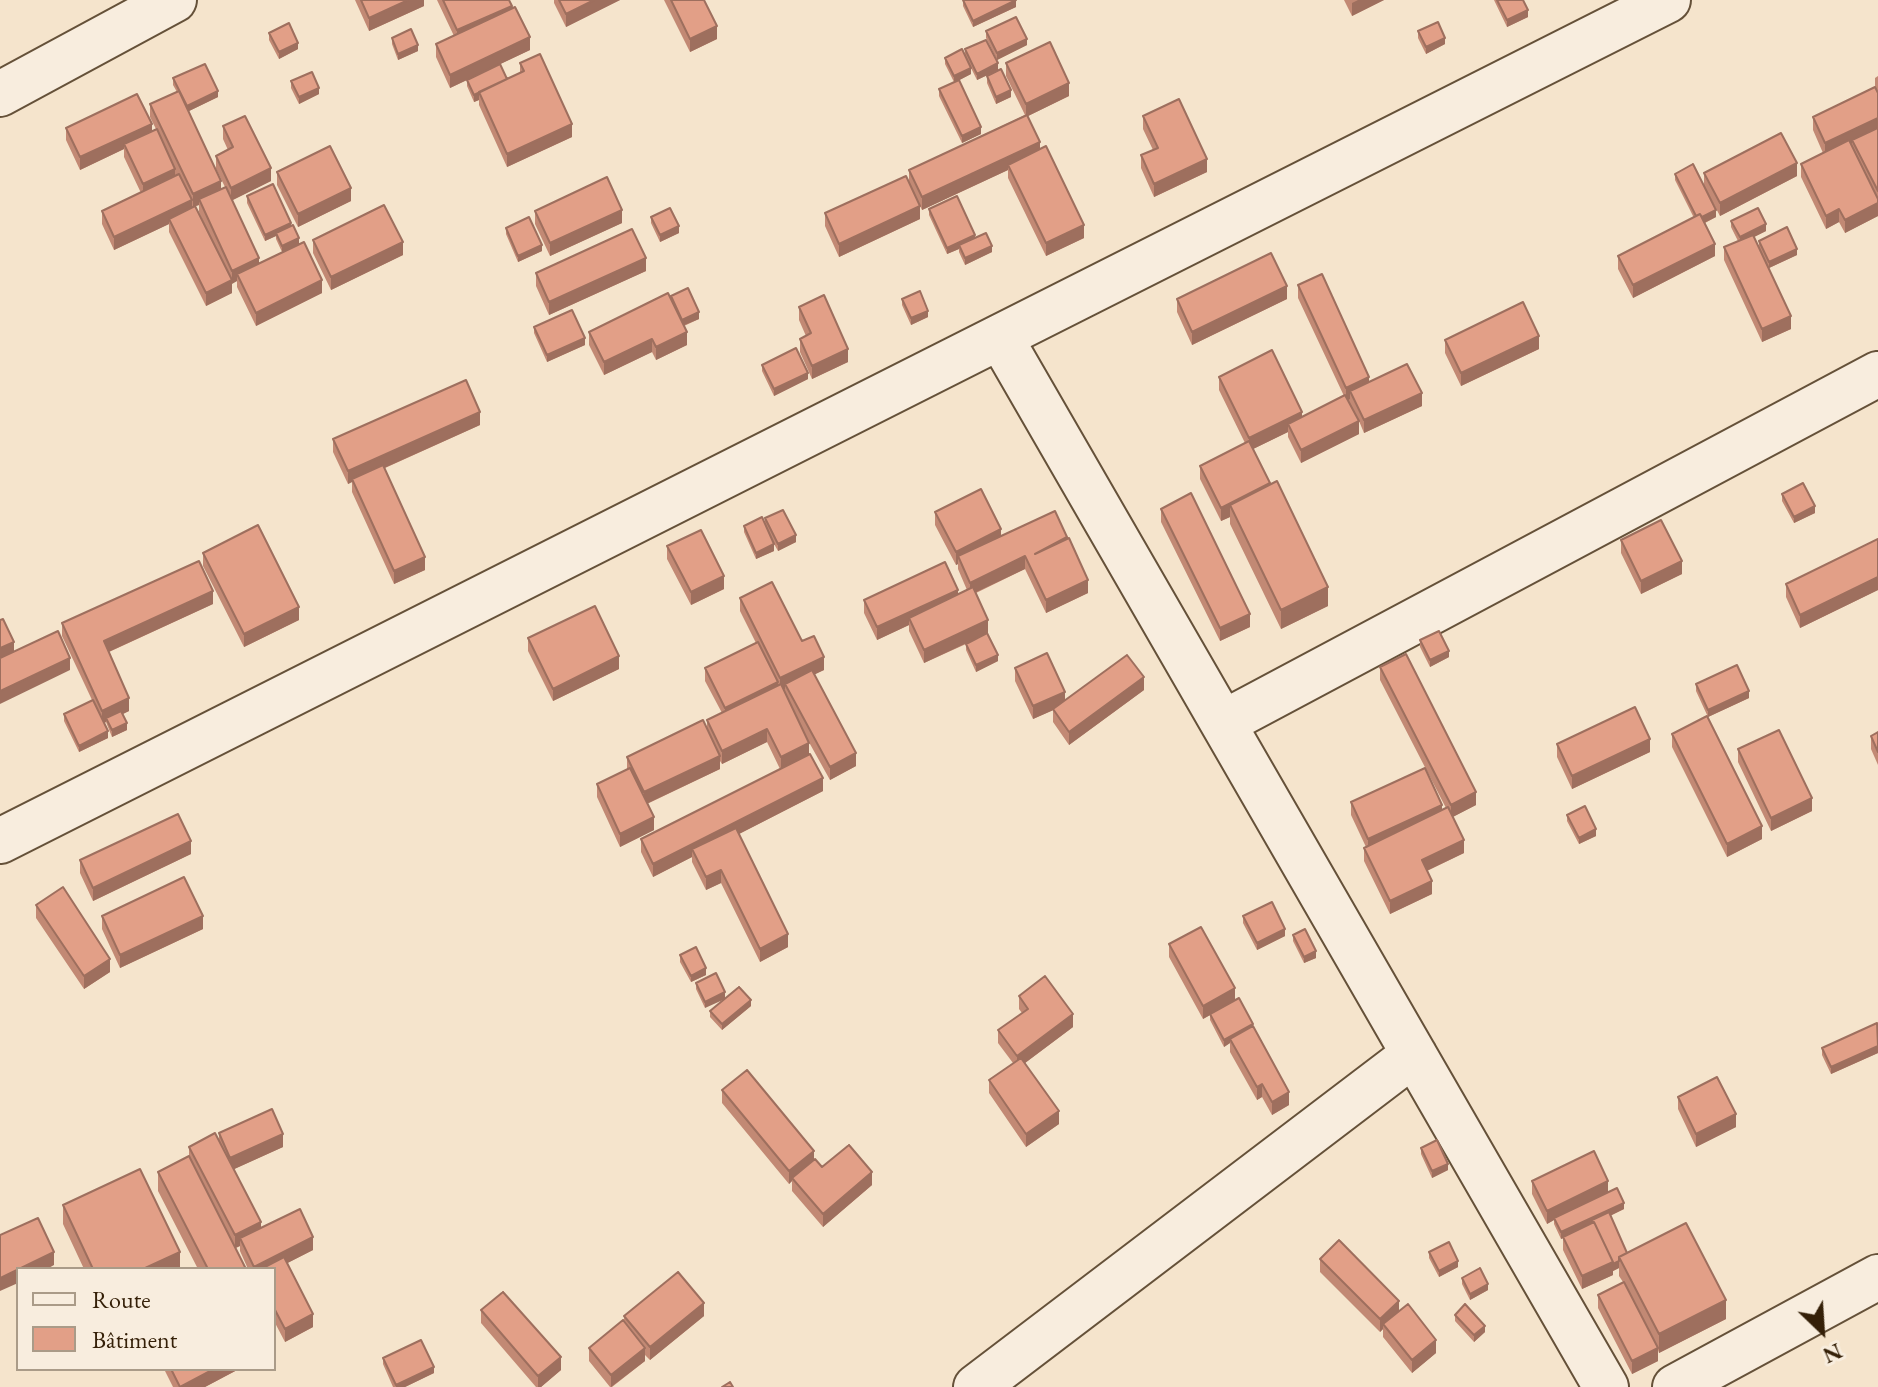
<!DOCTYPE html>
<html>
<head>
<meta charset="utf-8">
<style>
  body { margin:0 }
  #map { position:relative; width:1878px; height:1387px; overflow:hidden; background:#f5e4cc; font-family:"EB Garamond",serif }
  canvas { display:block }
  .legend { position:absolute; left:16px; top:1267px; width:260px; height:104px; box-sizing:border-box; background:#f8edde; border:2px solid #aa9b88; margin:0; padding:10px 14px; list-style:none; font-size:24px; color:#352008 }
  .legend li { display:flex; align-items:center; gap:16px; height:40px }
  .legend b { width:40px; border:2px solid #aa9b88 }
  .north { position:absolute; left:1782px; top:1291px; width:80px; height:80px; -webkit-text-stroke:6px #f8edde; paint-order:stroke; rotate:155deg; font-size:22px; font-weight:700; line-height:32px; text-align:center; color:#352008 }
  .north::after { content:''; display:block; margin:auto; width:28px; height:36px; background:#352008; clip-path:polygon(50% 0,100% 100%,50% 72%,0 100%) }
</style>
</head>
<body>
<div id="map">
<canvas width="1878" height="1387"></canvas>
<ul class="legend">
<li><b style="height:10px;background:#f8edde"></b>Route</li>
<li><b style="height:22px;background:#e29f87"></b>Bâtiment</li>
</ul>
<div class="north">N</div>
</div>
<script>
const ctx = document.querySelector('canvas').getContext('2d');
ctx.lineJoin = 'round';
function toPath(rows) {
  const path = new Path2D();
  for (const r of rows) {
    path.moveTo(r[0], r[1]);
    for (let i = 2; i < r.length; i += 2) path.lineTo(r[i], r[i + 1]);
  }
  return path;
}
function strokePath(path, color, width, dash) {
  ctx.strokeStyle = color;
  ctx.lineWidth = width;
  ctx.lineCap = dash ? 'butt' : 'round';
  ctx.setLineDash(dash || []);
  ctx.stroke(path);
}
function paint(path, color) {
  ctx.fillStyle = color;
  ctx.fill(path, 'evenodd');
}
const minor = toPath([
  [0,94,174,0],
  [1000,337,1606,1387],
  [1223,723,1878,374],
  [0,841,1668,0],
  [976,1387,1414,1054],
  [1675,1387,1878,1277]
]);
strokePath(minor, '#655139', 48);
strokePath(minor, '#f8edde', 44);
paint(toPath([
  [355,0,424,0,424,6,369,31],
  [437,0,509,0,530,50,500,64,507,79,520,73,520,63,572,137,507,167,479,105,479,100,474,102,467,86,467,80,450,88,436,57,436,44,454,36],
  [554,0,620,0,566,27,554,3],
  [664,0,704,0,717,39,690,52],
  [963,0,1016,7,973,27,963,6],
  [1344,0,1384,0,1352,16],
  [1494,0,1523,0,1528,17,1507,27],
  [986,31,1027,45,997,60,986,38],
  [1418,31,1445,44,1426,54,1418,38],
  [269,33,298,49,279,59,269,40],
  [392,38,418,51,398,60,392,44],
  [965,49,998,70,977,80,965,56],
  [945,58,971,74,959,80,981,134,962,143,939,96,939,89,954,82,945,64],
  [1006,63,1069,96,1028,116,1040,150,1084,238,1046,256,1008,178,1008,170,922,210,920,206,920,219,839,257,825,226,825,213,909,182,909,170,1025,115,1006,76],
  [987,76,1011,97,996,104,987,83],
  [1878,76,1878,216,1845,233,1839,222,1826,229,1801,177,1801,164,1823,153,1813,130,1813,117,1875,87,1875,78],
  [173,78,218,97,189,111,221,189,225,187,216,169,216,156,228,150,223,139,223,126,271,181,232,200,259,263,282,252,276,239,276,236,265,241,247,203,247,196,291,226,322,293,256,326,237,287,237,281,232,283,232,293,206,306,169,232,169,224,114,250,102,224,102,211,141,193,124,157,124,149,80,170,66,140,66,128,152,132,156,129,150,117,150,104,177,92,173,85],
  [199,205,199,212,211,239,195,206],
  [291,81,319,94,299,104,291,88],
  [1143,116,1207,172,1154,197,1141,168,1141,155,1153,150,1143,129],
  [277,172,351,201,298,227,277,185],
  [1704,173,1797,176,1720,216,1704,186],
  [1675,174,1716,217,1705,223,1715,256,1633,298,1618,269,1618,256,1694,218,1675,180],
  [929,209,975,238,992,252,965,265,959,252,959,249,947,254,929,215],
  [535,211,622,223,550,256,535,224],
  [651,217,679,233,660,242,651,223],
  [1731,221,1766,231,1754,237,1759,247,1759,241,1797,255,1769,268,1791,329,1762,342,1724,260,1724,247,1738,241,1731,227],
  [506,228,542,251,518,262,506,234],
  [313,240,403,255,331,290,313,253],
  [646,271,549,315,536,286,536,273],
  [1298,285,1369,382,1422,406,1364,433,1359,421,1359,434,1301,463,1288,437,1288,432,1253,449,1328,606,1281,629,1230,524,1230,517,1221,521,1200,479,1200,466,1245,443,1219,390,1219,377,1302,417,1344,396,1298,298],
  [671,296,699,319,684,326,687,345,656,360,652,352,604,375,589,345,589,332,671,299],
  [902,299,928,317,911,325,902,305],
  [1177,299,1287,299,1192,345,1177,312],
  [799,307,848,362,812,379,800,352,800,339,806,336,799,320],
  [534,327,585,345,547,362,534,333],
  [1445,340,1539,349,1461,386,1445,353],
  [762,365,808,379,774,396,762,371],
  [480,425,385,468,425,570,394,584,352,492,352,482,348,484,333,452,333,439],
  [1782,494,1815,513,1794,523,1782,501],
  [1161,509,1250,627,1220,641,1161,522],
  [935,512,1001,536,1067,539,1088,593,1046,613,1025,569,976,593,988,633,987,634,998,661,976,672,966,650,966,644,924,663,909,631,909,625,877,640,864,613,864,600,958,594,967,590,958,569,958,564,956,565,935,525],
  [765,518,796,542,778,551,773,542,774,551,756,559,744,532,744,526,765,524],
  [1878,539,1878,590,1800,628,1786,597,1786,584],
  [1621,540,1682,574,1641,594,1621,553],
  [667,546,724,589,691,605,667,559],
  [203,553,299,620,244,647,203,566],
  [740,598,802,641,824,670,814,674,856,766,830,780,805,735,809,754,823,791,739,834,788,947,760,962,721,883,706,890,692,862,692,857,653,877,641,852,641,839,780,769,767,742,722,764,720,761,720,769,647,804,654,830,620,847,597,797,597,784,627,769,627,757,707,728,707,720,722,713,705,681,705,668,756,643,740,611],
  [213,604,109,652,129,711,123,714,127,730,112,737,106,722,104,723,108,738,79,752,64,721,64,714,92,700,62,636,62,623],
  [528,638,619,669,553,701,528,651],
  [1420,640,1449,657,1430,667,1420,647],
  [1380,667,1476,805,1452,817,1464,853,1427,871,1432,894,1390,914,1364,861,1364,848,1366,847,1351,815,1351,802,1442,810,1446,808,1380,680],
  [1015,668,1065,700,1144,690,1069,745,1053,722,1053,710,1033,719,1015,681],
  [1696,684,1749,698,1708,717,1696,691],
  [1878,732,1878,765,1871,749,1871,736],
  [1672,734,1762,839,1727,857,1672,747],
  [1557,744,1650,752,1572,789,1557,757],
  [1738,749,1812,811,1771,831,1738,762],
  [1567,815,1596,836,1579,844,1567,821],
  [191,854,93,901,80,873,80,860],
  [36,905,110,972,84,989,36,918],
  [102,916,203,929,120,968,102,929],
  [1243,916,1285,936,1257,950,1243,923],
  [1293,935,1316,958,1304,963,1293,941],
  [1169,944,1235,1000,1253,1026,1289,1105,1272,1115,1262,1097,1257,1100,1230,1052,1230,1043,1224,1047,1210,1020,1210,1015,1203,1019,1169,957],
  [680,955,706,975,691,982,680,962],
  [716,973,705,1008,696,989,696,983],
  [1019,996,1073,1027,1025,1063,1059,1124,1026,1147,989,1093,989,1080,1013,1063,998,1043,998,1030,1022,1013,1019,1009],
  [751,1006,722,1030,710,1017,710,1011],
  [1878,1024,1878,1053,1831,1074,1822,1055,1822,1048],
  [722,1090,822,1167,872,1185,823,1227,792,1191,792,1181,789,1184,722,1103],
  [1678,1097,1736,1127,1696,1147,1678,1109],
  [219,1133,283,1147,234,1169,261,1228,313,1250,287,1263,313,1327,285,1342,274,1321,274,1269,248,1269,240,1251,240,1246,236,1248,246,1269,198,1269,158,1191,158,1172,189,1156,189,1147,219,1139],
  [1421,1148,1448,1170,1432,1178,1421,1154],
  [1532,1181,1608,1192,1624,1209,1610,1216,1627,1253,1726,1319,1659,1353,1658,1350,1658,1361,1632,1374,1598,1308,1598,1295,1623,1282,1619,1276,1619,1268,1613,1271,1613,1275,1582,1289,1563,1250,1563,1238,1561,1239,1554,1224,1554,1220,1547,1224,1532,1194],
  [63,1205,180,1269,84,1269,63,1224],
  [1429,1252,1458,1267,1439,1277,1429,1258],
  [1320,1259,1399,1312,1436,1353,1412,1373,1383,1337,1383,1329,1380,1332,1320,1272],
  [1462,1278,1488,1290,1470,1300,1462,1284],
  [481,1310,561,1370,541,1387,536,1387,481,1323],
  [1455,1315,1485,1332,1474,1342,1455,1321],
  [624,1316,704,1316,650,1360,645,1355,645,1361,612,1387,610,1387,589,1361,589,1348,624,1322],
  [383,1358,434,1373,405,1387,393,1387,383,1364],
  [164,1369,239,1369,205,1387,173,1387]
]), '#c28974');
paint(toPath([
  [408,0,424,0,424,6,369,31,369,18],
  [594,0,620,0,566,27,566,14],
  [1016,0,1016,7,973,27,973,21],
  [1358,0,1384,0,1352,16,1352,3],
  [512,6,512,18,457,43,457,30],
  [1528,10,1528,17,1507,27,1507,20],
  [717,26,717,39,690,52,690,39],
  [530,37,530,50,450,88,450,75],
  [1445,38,1445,44,1426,54,1426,47],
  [1027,39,1027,45,997,60,997,53],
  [298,43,298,49,279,59,279,52],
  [418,45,418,51,398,60,398,54],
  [998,63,998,70,977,80,977,74],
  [971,68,971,74,954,83,954,76],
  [1069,83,1069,96,1026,117,1026,104],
  [319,88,319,94,299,104,299,97],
  [1011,90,1011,97,996,104,996,97],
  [218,91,218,97,187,112,187,106],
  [479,93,479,100,474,102,474,95],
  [1878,118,1878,131,1852,140,1852,143,1825,156,1825,143],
  [152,124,152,137,124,144,124,149,80,170,80,157],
  [572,124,572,137,507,167,507,154],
  [981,127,981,134,962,143,962,136],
  [1040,142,1040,155,1008,165,1008,170,922,210,922,197],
  [1207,159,1207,172,1154,197,1154,184],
  [1797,163,1797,176,1720,216,1720,203],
  [271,168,271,181,231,201,231,188],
  [175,169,175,182,143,197,143,184],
  [221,181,221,194,199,199,199,205,193,207,193,194],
  [351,188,351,201,298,227,298,214],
  [1878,191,1878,216,1845,233,1845,220,1878,203],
  [192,200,192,213,169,219,169,224,114,250,114,237],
  [920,206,920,219,839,257,839,244],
  [1839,209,1839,222,1826,229,1826,216],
  [622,210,622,223,550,256,550,243],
  [1716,210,1716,217,1698,226,1698,219],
  [291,223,291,229,276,233,276,236,265,241,265,235],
  [1766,224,1766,231,1740,244,1740,237],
  [1084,225,1084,238,1046,256,1046,243],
  [679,226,679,233,660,242,660,235],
  [975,235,975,241,959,245,959,249,947,254,947,248],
  [299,238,299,245,282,252,282,246],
  [403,242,403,255,331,290,331,277],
  [1715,244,1715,256,1633,298,1633,285],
  [542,245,542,251,518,262,518,256],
  [992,246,992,252,965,265,965,258],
  [1797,249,1797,255,1769,268,1769,262],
  [259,258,259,271,237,274,237,281,232,284,232,271],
  [646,258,646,271,549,315,549,302],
  [232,280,232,293,206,306,206,293],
  [322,280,322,293,256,326,256,313],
  [1287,286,1287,299,1192,345,1192,332],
  [928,311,928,317,911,325,911,318],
  [699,312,699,319,682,326,682,320],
  [1791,316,1791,329,1762,342,1762,329],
  [687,332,687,345,656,360,656,347],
  [1539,336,1539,349,1461,386,1461,373],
  [585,338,585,345,547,362,547,355],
  [652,339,652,352,604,375,604,362],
  [848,349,848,362,812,379,812,366],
  [808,373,808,379,774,396,774,389],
  [1369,377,1369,390,1350,391,1350,399,1346,401,1346,388],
  [1422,393,1422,406,1364,433,1364,420],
  [480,412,480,425,353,482,352,479,352,482,348,484,348,471],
  [1302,412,1302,425,1288,424,1288,432,1249,451,1249,438],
  [1359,421,1359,434,1301,463,1301,450],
  [1270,483,1270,496,1230,505,1230,517,1221,521,1221,508],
  [1815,506,1815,513,1794,523,1794,517],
  [1001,529,1001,542,958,556,958,564,956,565,956,552],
  [796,535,796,542,778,551,778,544],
  [774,544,774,551,756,559,756,553],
  [1025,556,1025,569,970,595,970,583],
  [425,557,425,570,394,584,394,571],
  [1682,561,1682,574,1641,594,1641,581],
  [724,576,724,589,691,605,691,592],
  [1878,577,1878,590,1800,628,1800,615],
  [1088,580,1088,593,1046,613,1046,600],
  [1328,587,1328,606,1281,629,1281,610],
  [958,590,958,603,909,618,909,625,877,640,877,627],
  [213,591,213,604,104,654,104,641],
  [299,607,299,620,244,647,244,634],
  [1250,614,1250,627,1220,641,1220,628],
  [988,620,988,633,924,663,924,650],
  [14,642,14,655,0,661,0,648],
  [1449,651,1449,657,1430,667,1430,660],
  [998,655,998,661,976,672,976,665],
  [619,656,619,669,553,701,553,689],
  [824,657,824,670,787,688,785,684,785,689,780,691,780,678],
  [70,658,70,670,0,704,0,691],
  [1144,677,1144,690,1069,745,1069,732],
  [778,682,778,695,725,721,725,708],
  [1749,691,1749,698,1708,717,1708,710],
  [1065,692,1065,705,1033,719,1033,706],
  [129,698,129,711,108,721,106,718,106,722,102,724,102,711],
  [127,723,127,730,112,737,112,730],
  [767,729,767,742,722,764,722,751],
  [108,731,108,738,79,752,79,746],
  [1650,739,1650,752,1572,789,1572,776],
  [809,743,809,756,781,770,781,757],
  [856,753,856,766,830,780,830,767],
  [720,756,720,769,644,805,644,792],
  [823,778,823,791,696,856,692,849,692,857,653,877,653,864],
  [1476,792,1476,805,1451,818,1451,805],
  [1812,798,1812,811,1771,831,1771,818],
  [1442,805,1442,817,1368,852,1368,839],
  [654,817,654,830,620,847,620,834],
  [1762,826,1762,839,1727,857,1727,844],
  [1596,829,1596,836,1579,844,1579,838],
  [1464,840,1464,853,1422,873,1422,860],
  [191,841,191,854,93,901,93,888],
  [721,870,721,883,706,890,706,877],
  [1432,881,1432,894,1390,914,1390,901],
  [203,916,203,929,120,968,120,955],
  [1285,929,1285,936,1257,950,1257,943],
  [788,934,788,947,760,962,760,949],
  [1316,951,1316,958,1304,963,1304,957],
  [110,959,110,972,84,989,84,976],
  [706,968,706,975,691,982,691,976],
  [1235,988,1235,1001,1203,1019,1203,1006],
  [725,992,725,999,705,1008,705,1002],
  [751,1000,751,1006,722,1030,722,1024],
  [1073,1014,1073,1027,1017,1069,1017,1056],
  [1253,1024,1253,1031,1230,1039,1230,1043,1224,1047,1224,1040],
  [1878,1046,1878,1053,1831,1074,1831,1067],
  [1262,1084,1262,1097,1257,1100,1257,1087],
  [1289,1092,1289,1105,1272,1115,1272,1102],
  [1059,1111,1059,1124,1026,1147,1026,1134],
  [1736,1114,1736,1127,1696,1147,1696,1134],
  [283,1134,283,1147,230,1171,230,1158],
  [814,1151,814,1163,792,1178,792,1181,789,1184,789,1171],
  [1448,1164,1448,1170,1432,1178,1432,1171],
  [872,1172,872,1185,823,1227,823,1214],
  [1608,1181,1608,1194,1554,1218,1554,1220,1547,1224,1547,1211],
  [1624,1203,1624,1209,1593,1224,1592,1220,1592,1224,1561,1239,1561,1232],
  [261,1222,261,1235,240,1238,240,1246,235,1248,235,1235],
  [313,1237,313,1250,274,1270,254,1269,254,1267],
  [54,1252,54,1265,47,1269,20,1269],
  [180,1252,180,1269,143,1269],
  [1458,1261,1458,1267,1439,1277,1439,1271],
  [1619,1261,1619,1268,1613,1271,1613,1275,1582,1289,1582,1276,1613,1262],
  [18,1270,18,1283,0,1291,0,1278],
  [1488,1284,1488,1290,1470,1300,1470,1294],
  [1726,1300,1726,1319,1659,1353,1659,1334],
  [1399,1301,1399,1314,1383,1324,1383,1329,1380,1332,1380,1319],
  [704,1303,704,1316,650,1360,650,1347],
  [313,1314,313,1327,285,1342,285,1329],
  [1485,1326,1485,1332,1474,1342,1474,1335],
  [1436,1340,1436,1353,1412,1373,1412,1360],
  [645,1348,645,1361,611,1387,611,1375],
  [1658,1348,1658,1361,1632,1374,1632,1361],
  [561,1357,561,1370,541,1387,538,1387,538,1376],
  [434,1367,434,1373,405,1387,396,1387,396,1385],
  [214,1369,239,1369,205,1387,180,1387]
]), '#9e6f5e');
const building = toPath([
  [361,0,408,0,369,18,361,0],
  [443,0,509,0,512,6,457,30,443,0],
  [559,0,594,0,566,14,559,0],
  [671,0,704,0,717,26,690,39,671,0],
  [963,0,1016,0,973,21,963,0],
  [1497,0,1523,0,1528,10,1507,20,1497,0],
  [515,7,530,37,450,75,436,44,515,7],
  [1016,17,1027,39,997,53,986,31,1016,17],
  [1438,22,1445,38,1426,47,1418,31,1438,22],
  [289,23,298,43,279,52,269,33,289,23],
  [411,29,418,45,398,54,392,38,411,29],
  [986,40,998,63,977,74,965,49,986,40],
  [1050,42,1069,83,1026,104,1006,63,1050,42],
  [962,49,971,68,954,76,945,58,962,49],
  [540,54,572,124,507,154,479,92,524,71,520,63,540,54],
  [205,64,218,91,187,106,173,78,205,64],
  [500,64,507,79,474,95,467,80,500,64],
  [1001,69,1011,90,996,97,987,76,1001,69],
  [312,72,319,88,299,97,291,81,312,72],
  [959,80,981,127,962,136,939,89,959,80],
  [1875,87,1878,93,1878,118,1825,143,1813,117,1875,87],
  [179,91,221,181,193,194,150,104,179,91],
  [137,94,152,124,80,157,66,128,137,94],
  [1179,99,1207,159,1154,184,1141,155,1158,148,1143,116,1179,99],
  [1027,115,1040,142,922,197,909,170,1027,115],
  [245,116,271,168,231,188,216,156,233,147,223,126,245,116],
  [1878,128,1878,191,1852,140,1878,128],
  [157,129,175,169,143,184,124,144,157,129],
  [1781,133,1797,163,1720,203,1704,173,1781,133],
  [1849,140,1878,199,1878,203,1845,220,1839,209,1826,216,1801,164,1849,140],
  [330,146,351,188,298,214,277,172,330,146],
  [1046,146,1084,225,1046,243,1008,165,1046,146],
  [1693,164,1716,210,1702,217,1700,214,1696,216,1675,174,1693,164],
  [179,174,192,200,114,237,102,211,179,174],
  [906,176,920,206,839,244,825,213,906,176],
  [607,177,622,210,550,243,535,211,607,177],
  [273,184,291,223,265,235,247,196,273,184],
  [226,187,259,258,232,271,199,199,226,187],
  [957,196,975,235,947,248,929,209,957,196],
  [384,205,403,242,331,277,313,240,384,205],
  [195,206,232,280,206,293,169,219,195,206],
  [670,208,679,226,660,235,651,217,670,208],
  [1758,208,1766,224,1740,237,1731,221,1758,208],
  [1700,214,1715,244,1633,285,1618,256,1700,214],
  [529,217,542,245,518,256,506,228,529,217],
  [293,225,299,238,282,246,276,233,293,225],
  [1787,227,1797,249,1769,262,1759,241,1787,227],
  [632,229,646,258,549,302,536,273,632,229],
  [986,233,992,246,965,258,959,245,986,233],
  [1753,235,1791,316,1762,329,1724,247,1753,235],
  [304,242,322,280,256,313,237,274,304,242],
  [1271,253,1287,286,1192,332,1177,299,1271,253],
  [1322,274,1369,377,1346,388,1298,285,1322,274],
  [688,288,699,312,682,320,671,296,688,288],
  [920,291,928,311,911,318,902,299,920,291],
  [668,293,687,332,656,347,652,339,604,362,589,332,668,293],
  [824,295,848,349,812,366,800,339,811,333,799,307,824,295],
  [1523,302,1539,336,1461,373,1445,340,1523,302],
  [572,310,585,338,547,355,534,327,572,310],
  [796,348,808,373,774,389,762,365,796,348],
  [1272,350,1302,412,1249,438,1219,377,1272,350],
  [1407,364,1422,393,1364,420,1350,391,1407,364],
  [466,380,480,412,348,471,333,439,466,380],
  [1345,395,1359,421,1301,450,1288,424,1345,395],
  [1249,441,1270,483,1221,508,1200,466,1249,441],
  [383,465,425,557,394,571,352,479,383,465],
  [1277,481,1328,587,1281,610,1230,505,1277,481],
  [1803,483,1815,506,1794,517,1782,494,1803,483],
  [981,489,1001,529,956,552,935,512,981,489],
  [1191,493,1250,614,1220,628,1161,509,1191,493],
  [783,510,796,535,778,544,765,518,783,510],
  [1055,511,1067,537,1035,554,1069,538,1088,580,1046,600,1025,556,970,583,958,556,1055,511],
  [762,517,774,544,756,553,744,526,762,517],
  [1661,520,1682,561,1641,581,1621,540,1661,520],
  [258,525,299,607,244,634,203,553,258,525],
  [701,530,724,576,691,592,667,546,701,530],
  [1878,539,1878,577,1800,615,1786,584,1878,539],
  [199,561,213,591,104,641,129,698,102,711,62,623,199,561],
  [945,562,958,590,877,627,864,600,945,562],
  [772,582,802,641,814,636,824,657,780,678,740,598,772,582],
  [973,587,988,620,924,650,909,618,973,587],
  [595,606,619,656,553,689,528,638,595,606],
  [3,619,14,642,0,648,0,620,3,619],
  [58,631,70,658,0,691,0,658,58,631],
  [1439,631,1449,651,1430,660,1420,640,1439,631],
  [987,633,998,655,976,665,966,644,987,633],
  [758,642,778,682,725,708,705,668,758,642],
  [1047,653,1065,692,1033,706,1015,668,1047,653],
  [1406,654,1476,792,1451,805,1380,667,1406,654],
  [1127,655,1144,677,1069,732,1053,709,1127,655],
  [1737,665,1749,691,1708,710,1696,684,1737,665],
  [812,670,856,753,830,767,785,684,812,670],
  [781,684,809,743,781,757,767,729,722,751,707,720,781,684],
  [93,700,108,731,79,746,64,714,93,700],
  [1635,707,1650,739,1572,776,1557,744,1635,707],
  [121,711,127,723,112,730,106,718,121,711],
  [1707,716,1762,826,1727,844,1672,734,1707,716],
  [703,720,720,756,644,792,627,757,703,720],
  [1779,730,1812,798,1771,818,1738,749,1779,730],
  [1878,732,1878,752,1871,736,1878,732],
  [810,754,823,778,653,864,641,839,810,754],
  [630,768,654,817,620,834,597,784,630,768],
  [1425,768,1442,805,1368,839,1351,802,1425,768],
  [1585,806,1596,829,1579,838,1567,815,1585,806],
  [1448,807,1464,840,1422,860,1432,881,1390,901,1364,848,1448,807],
  [178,814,191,841,93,888,80,860,178,814],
  [736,828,788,934,760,949,721,870,706,877,692,849,736,828],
  [184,877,203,916,120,955,102,916,184,877],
  [63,887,110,959,84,976,36,905,63,887],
  [1272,902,1285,929,1257,943,1243,916,1272,902],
  [1201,927,1235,988,1203,1006,1169,944,1201,927],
  [1305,929,1316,951,1304,957,1293,935,1305,929],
  [696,947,706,968,691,976,680,955,696,947],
  [716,973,725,992,705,1002,696,983,716,973],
  [1045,976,1073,1014,1017,1056,998,1030,1028,1009,1019,996,1045,976],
  [739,987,751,1000,722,1024,710,1011,739,987],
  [1239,998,1253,1024,1224,1040,1210,1014,1239,998],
  [1877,1023,1878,1046,1831,1067,1822,1048,1877,1023],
  [1253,1026,1289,1092,1272,1102,1262,1084,1257,1087,1230,1039,1253,1026],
  [1021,1058,1059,1111,1026,1134,989,1080,1021,1058],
  [747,1070,814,1151,789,1171,722,1090,747,1070],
  [1717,1077,1736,1114,1696,1134,1678,1097,1717,1077],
  [272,1109,283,1134,230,1158,219,1133,272,1109],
  [215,1133,261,1222,235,1235,189,1147,215,1133],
  [1437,1140,1448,1164,1432,1171,1421,1148,1437,1140],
  [849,1145,872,1172,823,1214,792,1178,815,1159,822,1167,849,1145],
  [1594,1151,1608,1181,1547,1211,1532,1181,1594,1151],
  [189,1156,246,1269,208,1269,158,1172,189,1156],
  [140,1169,180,1252,143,1269,93,1269,63,1205,140,1169],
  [1617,1188,1624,1203,1561,1232,1554,1218,1617,1188],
  [300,1209,313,1237,254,1267,240,1238,300,1209],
  [1609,1212,1627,1253,1619,1257,1619,1261,1613,1264,1613,1262,1594,1222,1593,1223,1592,1220,1609,1212],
  [38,1218,54,1252,0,1278,0,1235,38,1218],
  [1594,1222,1613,1262,1582,1276,1563,1237,1594,1222],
  [1686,1223,1726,1300,1659,1334,1619,1257,1686,1223],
  [1339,1240,1399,1301,1380,1319,1320,1259,1339,1240],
  [1449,1242,1458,1261,1439,1271,1429,1252,1449,1242],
  [284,1257,313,1314,285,1329,274,1308,274,1269,261,1269,284,1257],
  [1480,1268,1488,1284,1470,1294,1462,1278,1480,1268],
  [678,1272,704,1303,650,1347,624,1316,678,1272],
  [1624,1282,1658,1348,1632,1361,1598,1295,1624,1282],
  [503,1292,561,1357,538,1376,481,1310,503,1292],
  [1408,1304,1436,1340,1412,1360,1383,1324,1408,1304],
  [1465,1304,1485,1326,1474,1335,1455,1315,1465,1304],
  [623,1320,645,1348,611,1375,589,1348,623,1320],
  [421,1340,434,1367,396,1385,383,1358,421,1340],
  [171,1369,214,1369,180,1387,171,1369],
  [730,1382,733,1387,722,1387,730,1382]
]);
paint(building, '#e29f87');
strokePath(building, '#9e6f5e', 2);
</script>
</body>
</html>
